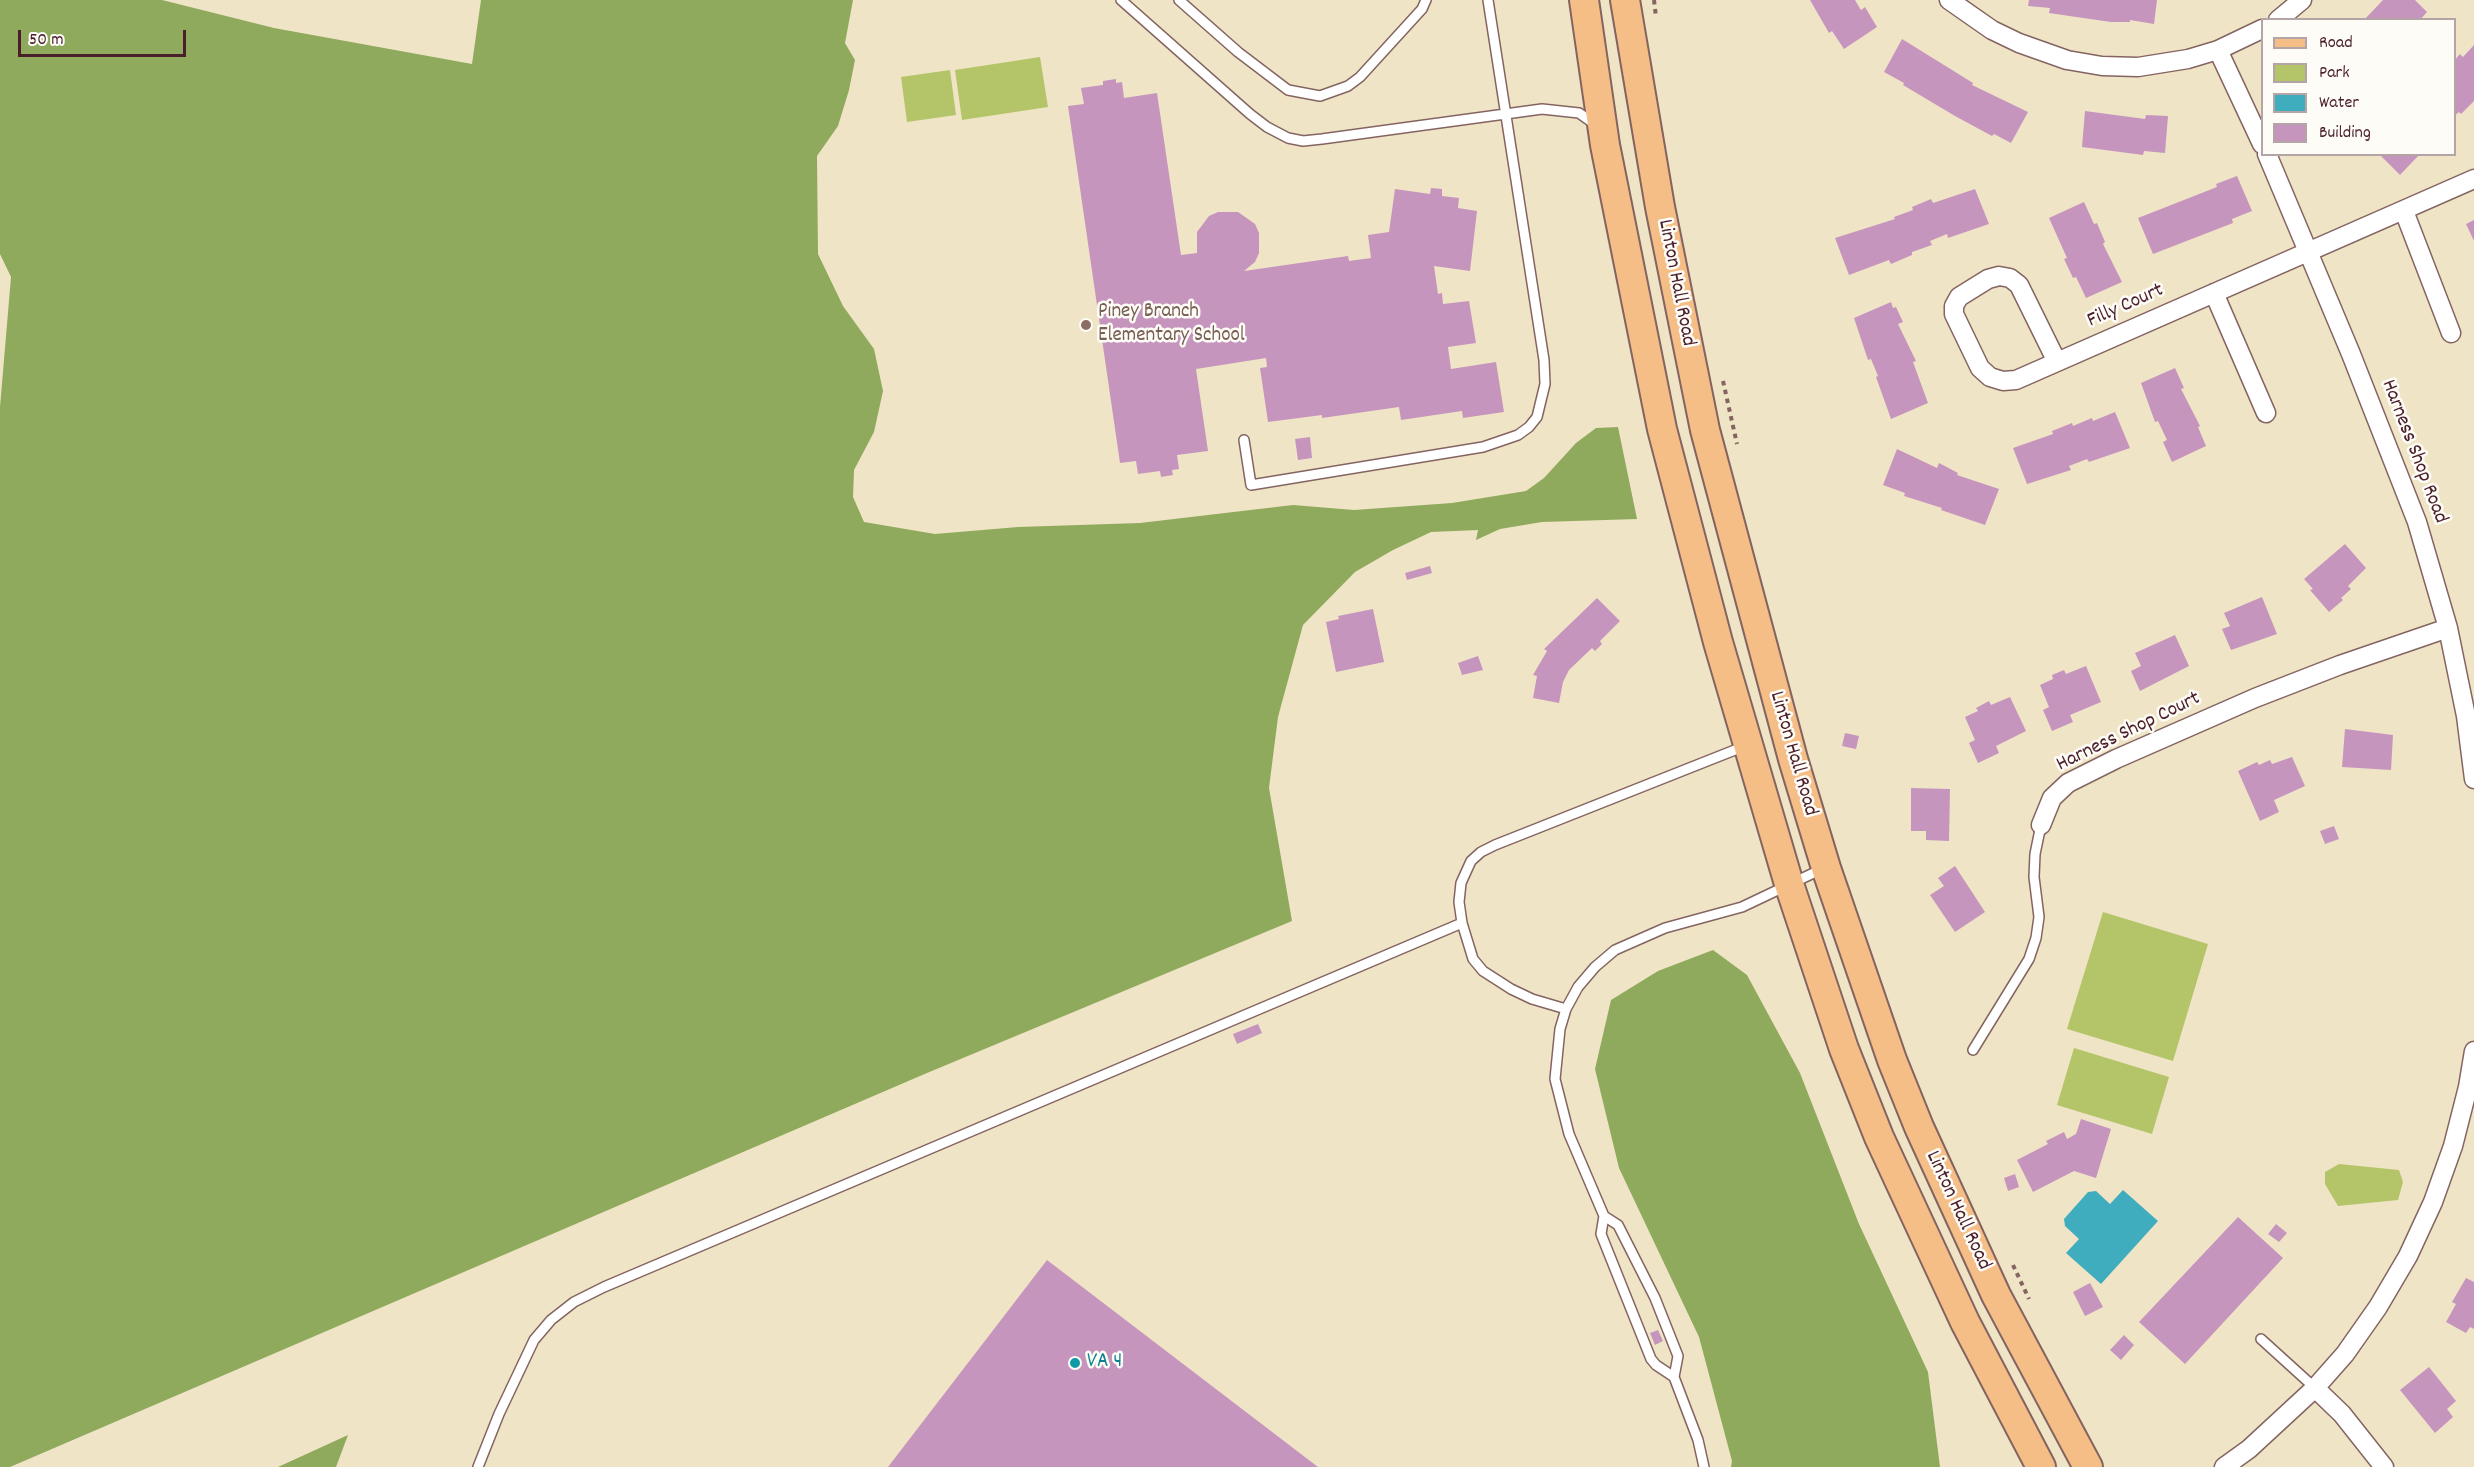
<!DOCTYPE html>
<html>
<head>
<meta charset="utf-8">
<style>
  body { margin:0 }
  #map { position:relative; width:2474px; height:1467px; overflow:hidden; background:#f0e4c6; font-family:Dekko,sans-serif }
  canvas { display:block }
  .legend { position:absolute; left:2261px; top:18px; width:195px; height:138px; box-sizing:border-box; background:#fdfcf7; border:2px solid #b5a4a5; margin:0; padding:8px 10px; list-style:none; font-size:18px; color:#4a1f2b }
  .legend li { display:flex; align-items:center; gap:12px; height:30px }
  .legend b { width:30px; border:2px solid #b5a4a5 }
  .scale { position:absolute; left:18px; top:30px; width:168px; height:27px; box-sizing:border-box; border:3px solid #4a1f2b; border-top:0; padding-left:8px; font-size:18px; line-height:21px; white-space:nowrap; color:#4a1f2b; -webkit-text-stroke:4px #fdfcf7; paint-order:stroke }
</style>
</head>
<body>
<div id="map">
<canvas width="2474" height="1467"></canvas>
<ul class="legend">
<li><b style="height:8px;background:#f6be87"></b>Road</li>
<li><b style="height:16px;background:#b4c569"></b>Park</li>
<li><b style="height:16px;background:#3fadbd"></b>Water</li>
<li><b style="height:16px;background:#c695bd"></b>Building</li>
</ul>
<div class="scale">50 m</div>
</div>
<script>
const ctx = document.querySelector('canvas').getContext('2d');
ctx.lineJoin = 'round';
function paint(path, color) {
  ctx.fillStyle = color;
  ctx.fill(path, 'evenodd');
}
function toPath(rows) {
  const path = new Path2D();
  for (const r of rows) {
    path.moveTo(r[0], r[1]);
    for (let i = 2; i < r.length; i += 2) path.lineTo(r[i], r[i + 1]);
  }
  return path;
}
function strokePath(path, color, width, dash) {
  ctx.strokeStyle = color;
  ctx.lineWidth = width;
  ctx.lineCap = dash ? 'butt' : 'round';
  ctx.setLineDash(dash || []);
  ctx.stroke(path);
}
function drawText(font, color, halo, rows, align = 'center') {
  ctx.font = font + ' Dekko,sans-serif';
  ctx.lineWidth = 5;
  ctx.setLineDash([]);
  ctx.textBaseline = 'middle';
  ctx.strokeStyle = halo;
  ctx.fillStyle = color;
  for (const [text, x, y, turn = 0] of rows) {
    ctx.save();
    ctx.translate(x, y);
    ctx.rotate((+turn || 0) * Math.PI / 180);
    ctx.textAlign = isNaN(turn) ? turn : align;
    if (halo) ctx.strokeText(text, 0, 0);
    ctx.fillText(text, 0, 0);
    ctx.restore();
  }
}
paint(toPath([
  [1040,57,1048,107,962,120,955,70],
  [950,70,956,115,907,122,901,77],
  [2103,912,2208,944,2173,1061,2067,1029],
  [2074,1048,2169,1077,2152,1134,2057,1105],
  [2339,1164,2399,1170,2403,1182,2398,1200,2338,1206,2325,1184,2325,1172]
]), '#b4c569');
paint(toPath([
  [0,0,162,0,274,28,472,64,481,0,853,0,845,43,855,60,849,90,838,126,817,156,818,254,843,306,874,349,883,391,874,432,854,470,853,497,864,522,935,534,1018,527,1140,523,1293,505,1354,510,1452,503,1526,491,1544,478,1576,443,1596,428,1618,427,1637,519,1542,522,1500,529,1476,540,1478,530,1431,532,1393,550,1355,572,1303,625,1278,717,1269,788,1292,921,927,1073,10,1467,0,1467,0,407,11,277,0,254],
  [1713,950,1747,975,1800,1073,1859,1224,1928,1372,1940,1467,1731,1467,1732,1461,1699,1337,1619,1168,1595,1069,1611,1000,1658,971],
  [348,1435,336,1467,278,1467]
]), '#8faa5d');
paint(toPath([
  [2123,1190,2158,1221,2101,1284,2066,1253,2079,1239,2065,1226,2064,1219,2088,1192,2096,1191,2110,1204]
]), '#3fadbd');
paint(toPath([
  [1810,0,1855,0,1861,10,1865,7,1877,27,1844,49,1832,31,1829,33],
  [2029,0,2157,0,2154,24,2130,20,2130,22,2111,22,2049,13,2050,8,2028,6],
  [2383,0,2415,0,2427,12,2420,20,2364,20],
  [1902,39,1973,83,1972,85,2028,112,2011,143,1994,134,1992,136,1955,116,1903,85,1904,83,1884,72],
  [2474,45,2474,101,2461,114,2459,112,2454,116,2454,61,2460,54,2463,57],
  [1116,79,1116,83,1122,82,1124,98,1157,93,1181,255,1197,253,1197,232,1209,216,1218,212,1238,212,1255,224,1259,233,1259,253,1255,262,1244,271,1348,256,1349,261,1371,258,1368,235,1389,232,1395,189,1430,194,1431,188,1442,189,1442,196,1459,198,1458,208,1477,211,1470,271,1434,266,1438,294,1442,293,1443,304,1469,301,1476,343,1448,347,1451,369,1496,362,1504,412,1463,418,1462,411,1401,420,1399,407,1322,418,1322,415,1268,422,1260,368,1267,367,1266,358,1196,369,1208,451,1177,455,1179,469,1172,470,1173,475,1161,477,1160,471,1138,474,1136,461,1120,463,1068,106,1084,104,1081,88,1103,85,1103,81],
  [2085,111,2145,119,2146,115,2168,116,2165,153,2144,151,2143,155,2082,147],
  [2379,154,2420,154,2400,175],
  [2237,176,2252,211,2232,219,2233,223,2153,254,2138,218,2217,187,2216,184],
  [1975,189,1989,224,1948,238,1947,234,1930,241,1932,245,1912,252,1912,255,1891,264,1889,260,1849,275,1835,238,1895,219,1894,217,1913,210,1912,207,1931,199,1933,203],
  [2084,202,2094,224,2097,223,2105,242,2103,244,2122,282,2086,298,2076,277,2073,278,2064,259,2067,258,2049,218],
  [2474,220,2474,241,2466,224],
  [1891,302,1893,308,1896,307,1903,322,1898,324,1916,361,1913,362,1928,403,1891,419,1876,377,1878,376,1871,359,1868,360,1854,318],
  [2175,368,2184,388,2181,389,2200,426,2198,427,2206,446,2172,462,2163,442,2167,440,2158,421,2155,422,2141,383],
  [2115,412,2130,448,2089,462,2087,459,2069,466,2071,470,2027,484,2013,448,2053,434,2052,431,2072,423,2073,426,2092,418,2093,421],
  [1310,437,1312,458,1298,460,1295,439],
  [1897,449,1937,468,1939,463,1958,473,1957,475,1999,489,1985,525,1941,510,1942,508,1904,496,1905,493,1883,485],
  [2345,544,2366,568,2348,586,2351,589,2341,598,2343,600,2329,612,2310,590,2313,589,2304,579],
  [1430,566,1432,573,1407,580,1405,573],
  [2262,597,2277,634,2231,650,2222,629,2230,626,2224,613],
  [1597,598,1620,621,1600,641,1602,644,1595,651,1592,648,1569,670,1563,682,1559,703,1533,698,1537,676,1533,675,1547,651,1544,649],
  [1373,609,1384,662,1336,672,1326,622,1339,619,1338,616],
  [2175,635,2189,666,2140,691,2131,671,2141,666,2135,653],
  [1478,656,1483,670,1462,675,1458,663],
  [2086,666,2101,702,2070,715,2073,722,2052,731,2043,710,2049,707,2040,685,2053,679,2052,675,2064,670,2066,674],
  [2010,697,2026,731,1996,746,1999,753,1978,763,1969,743,1975,740,1965,717,1978,711,1976,708,1989,701,1991,705],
  [2345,729,2393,735,2391,770,2342,767],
  [1845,733,1859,736,1856,749,1842,746],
  [2292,757,2305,786,2274,800,2279,812,2260,821,2238,771,2257,762,2259,765,2270,760,2272,764],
  [1911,788,1950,789,1949,841,1926,840,1926,831,1911,831],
  [2334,826,2339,839,2325,844,2320,831],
  [1955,866,1985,912,1955,932,1930,895,1944,886,1938,878],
  [1258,1024,1262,1033,1237,1044,1233,1034],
  [2081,1119,2111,1129,2096,1178,2074,1171,2033,1192,2017,1160,2048,1144,2046,1141,2064,1132,2067,1139,2076,1134],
  [2015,1174,2019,1187,2008,1191,2004,1178],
  [2238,1217,2283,1258,2185,1364,2139,1322],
  [2276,1224,2287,1233,2279,1242,2268,1234],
  [1047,1260,1318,1467,888,1467],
  [2466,1278,2474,1282,2474,1329,2470,1327,2466,1333,2446,1322,2456,1304,2452,1302],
  [2090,1283,2103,1307,2085,1316,2073,1292],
  [1658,1330,1663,1341,1655,1345,1650,1333],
  [2124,1335,2134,1345,2121,1360,2110,1350],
  [2429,1367,2456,1401,2447,1409,2453,1417,2435,1433,2400,1390]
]), '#c695bd');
const service = toPath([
  [1121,0,1250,114,1267,127,1288,138,1303,141,1322,139,1542,109,1579,113,1596,125],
  [1179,0,1238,52,1288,90,1320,96,1348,86,1360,77,1422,9,1426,0],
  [1244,440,1251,485,1483,447,1518,435,1529,427,1537,417,1545,384,1544,360,1488,0],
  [1566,1009,1532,999,1511,989,1483,971,1473,959,1462,923,1459,902,1461,883,1471,861,1481,852,1495,845,1745,746],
  [1973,1050,2029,959,2036,938,2039,917,2034,877,2035,854,2041,825],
  [1604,1216,1618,1225,1655,1298,1678,1356,1674,1377,1656,1365,1651,1359,1601,1234,1604,1216,1569,1134,1555,1079,1560,1029,1566,1009,1578,987,1595,967,1615,950,1665,928,1742,907,1822,869],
  [2261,1339,2315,1388],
  [1674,1377,1698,1440,1704,1467],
  [478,1467,499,1414,534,1340,551,1320,574,1302,604,1287,1462,923]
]);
const minor = toPath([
  [1949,0,1992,30,2019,43,2067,60,2102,66,2138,67,2188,59,2218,50,2262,29],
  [2278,20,2302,0],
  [2218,50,2262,144],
  [2267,154,2351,354,2417,522,2448,628,2466,716,2474,779],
  [2404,211,2451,333],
  [2214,293,2266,413],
  [2057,362,2016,380,2003,381,1990,377,1980,368,1954,314,1954,306,1959,297,1988,279,1999,276,2010,278,2019,285,2057,362,2474,179],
  [2041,825,2052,798,2068,783,2116,759,2255,698,2340,665,2448,628],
  [2315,1388,2342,1414,2384,1467],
  [2224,1467,2249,1449,2315,1388,2345,1354,2378,1307,2408,1256,2433,1202,2453,1146,2468,1087,2474,1051]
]);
const primary = toPath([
  [1584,0,1605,145,1662,429,1718,642,1789,884,1844,1049,1879,1137,1965,1322,2041,1467],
  [1625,0,1660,207,1705,430,1793,759,1826,868,1892,1060,1919,1127,1996,1295,2088,1467]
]);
strokePath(service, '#846461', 12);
strokePath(minor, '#846461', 21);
strokePath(primary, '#846461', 32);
strokePath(toPath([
  [1654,0,1656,17],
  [1723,381,1737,444],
  [2013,1265,2029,1299]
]), '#846461', 4, [4.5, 4.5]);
strokePath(service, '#fff', 9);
strokePath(minor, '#fff', 18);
strokePath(primary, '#f6be87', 28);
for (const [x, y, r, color] of [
  [1086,325,6,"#8d6e63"],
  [1075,1363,6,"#0f9aa8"]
]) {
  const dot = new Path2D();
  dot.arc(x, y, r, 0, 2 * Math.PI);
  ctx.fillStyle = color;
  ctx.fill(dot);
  strokePath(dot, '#fdfcf7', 2);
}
drawText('21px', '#4a1f2b', '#fdfcf7', [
  ["Linton Hall Road",1675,283,79],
  ["Filly Court",2126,307,-24],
  ["Harness Shop Road",2413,452,69],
  ["Harness Shop Court",2129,733,-26],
  ["Linton Hall Road",1792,754,74],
  ["Linton Hall Road",1957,1211,65]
]);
drawText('21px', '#785e54', '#fdfcf7', [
  ["Piney Branch",1098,313],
  ["Elementary School",1098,337]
], 'left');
drawText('21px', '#0d838f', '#fdfcf7', [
  ["VA 4",1087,1363]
], 'left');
</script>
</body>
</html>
